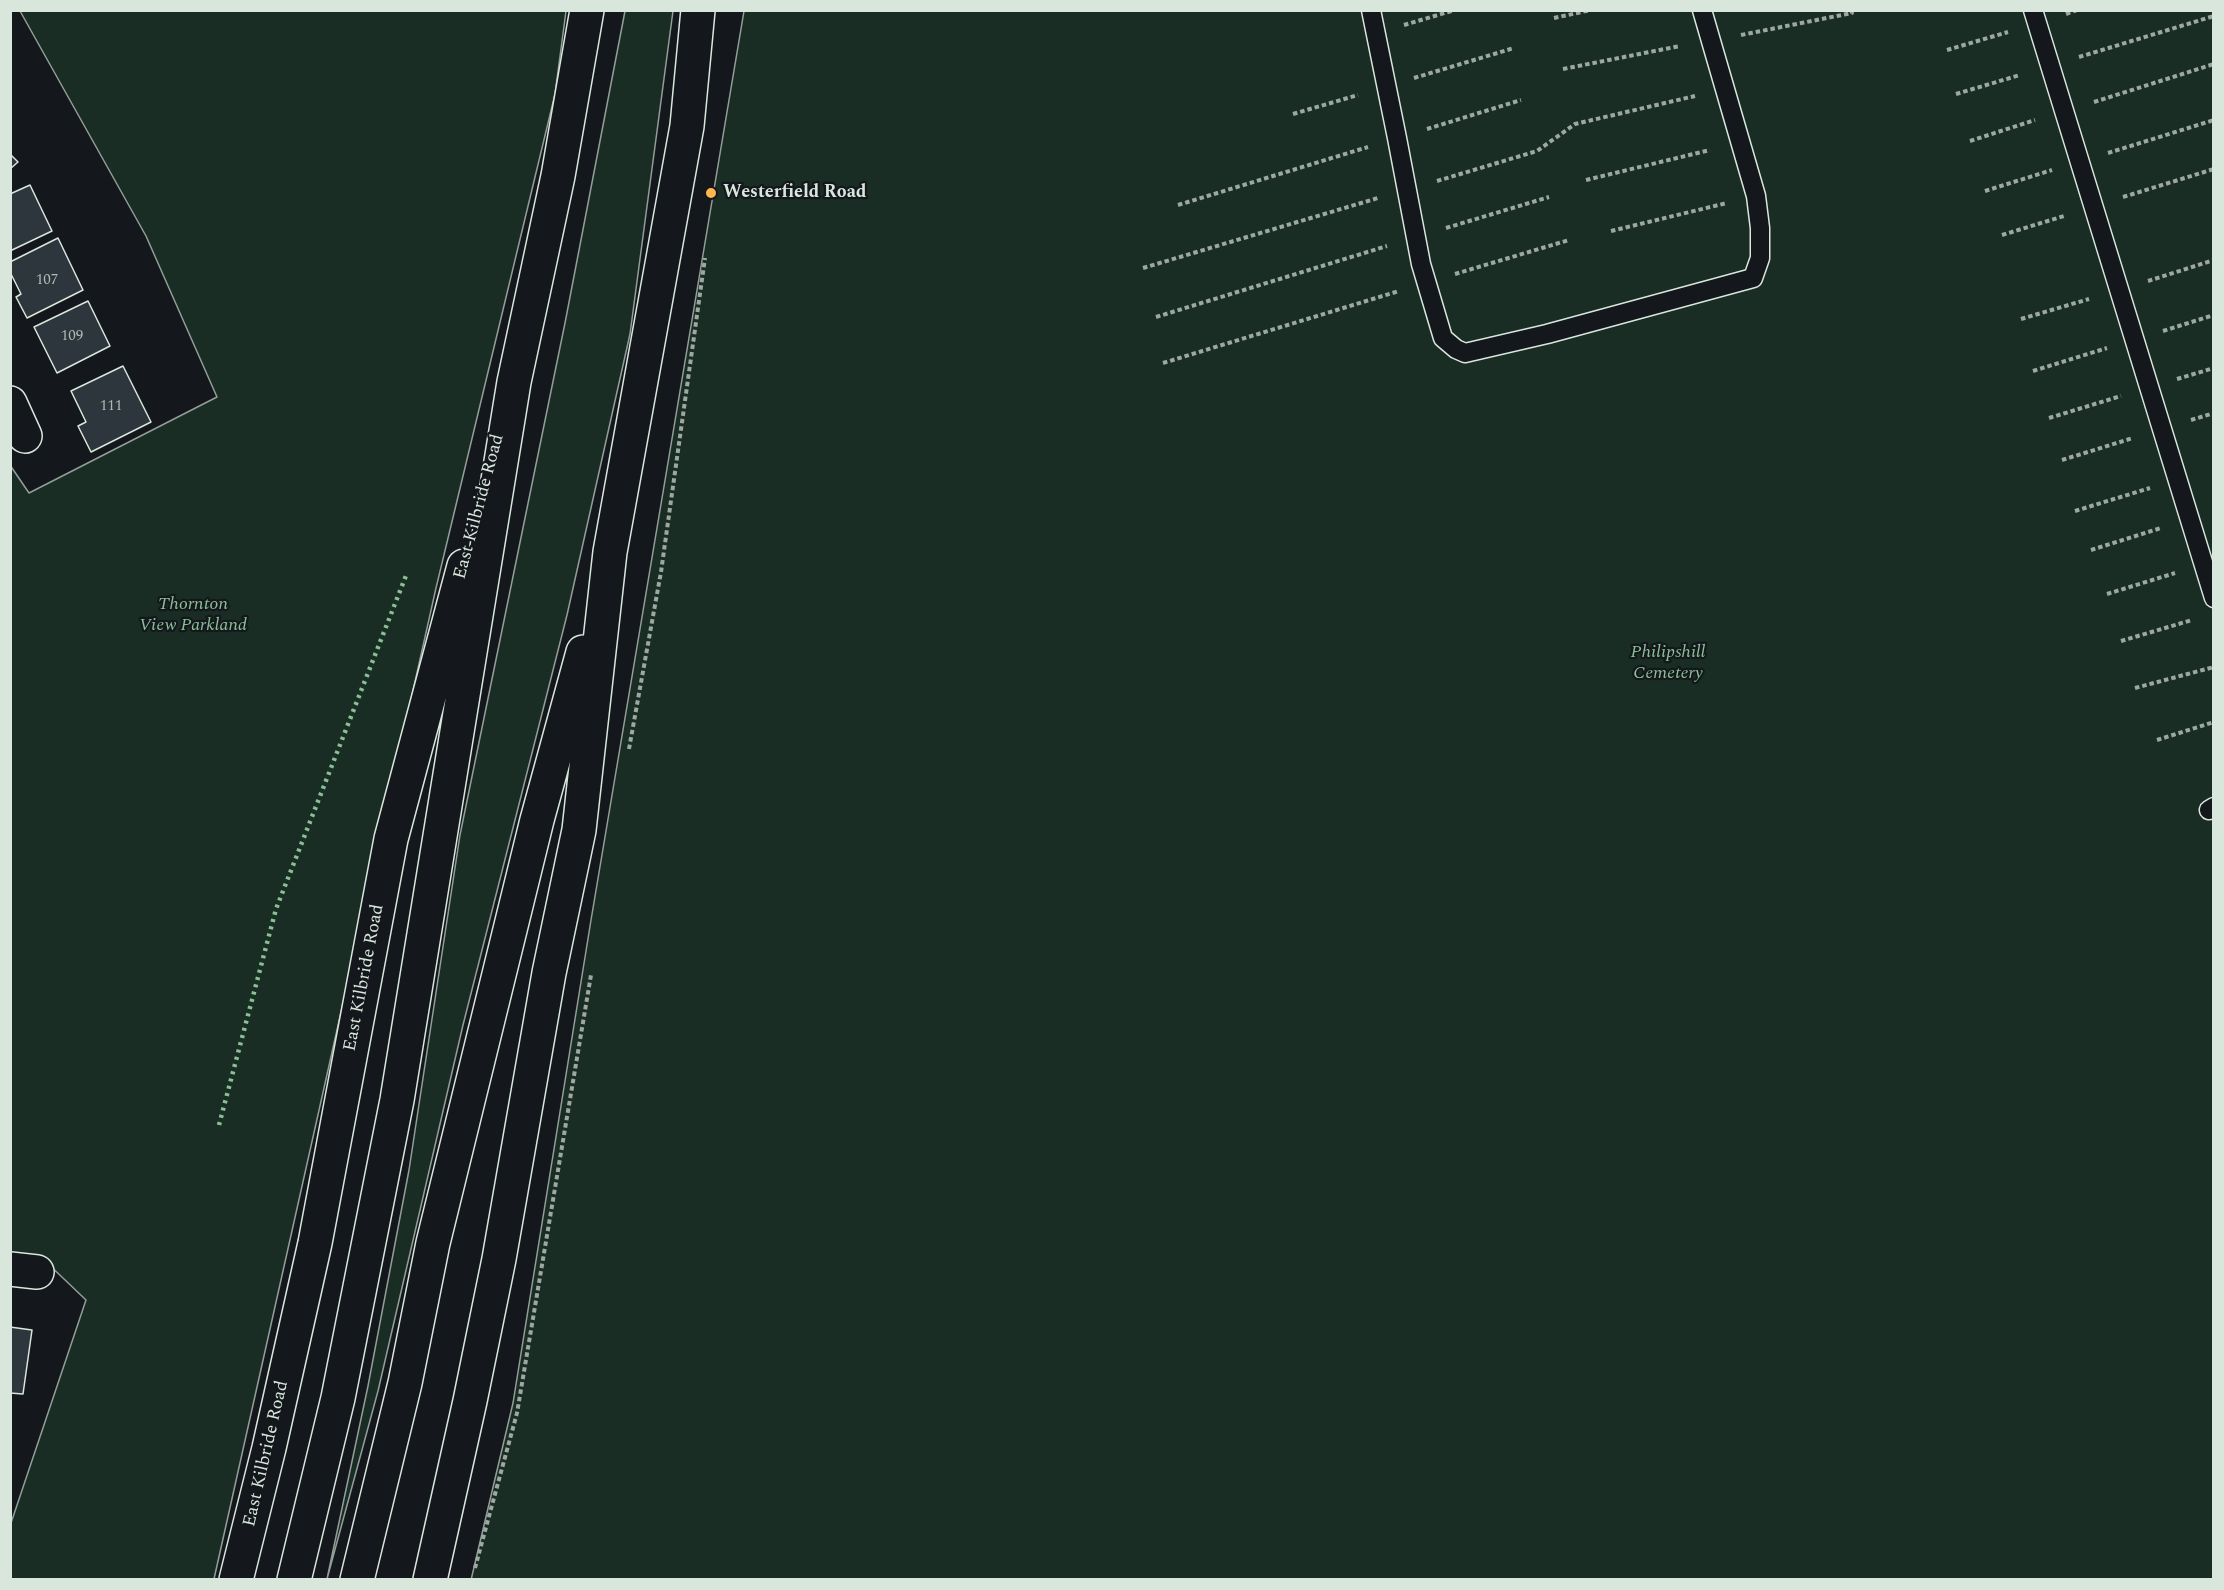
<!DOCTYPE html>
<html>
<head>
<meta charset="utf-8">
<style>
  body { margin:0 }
  #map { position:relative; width:2224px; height:1590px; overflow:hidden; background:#14181c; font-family:Spectral,serif }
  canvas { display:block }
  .frame { position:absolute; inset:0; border:12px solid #d8e6dc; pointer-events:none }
</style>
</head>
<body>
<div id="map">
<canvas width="2224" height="1590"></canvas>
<div class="frame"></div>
</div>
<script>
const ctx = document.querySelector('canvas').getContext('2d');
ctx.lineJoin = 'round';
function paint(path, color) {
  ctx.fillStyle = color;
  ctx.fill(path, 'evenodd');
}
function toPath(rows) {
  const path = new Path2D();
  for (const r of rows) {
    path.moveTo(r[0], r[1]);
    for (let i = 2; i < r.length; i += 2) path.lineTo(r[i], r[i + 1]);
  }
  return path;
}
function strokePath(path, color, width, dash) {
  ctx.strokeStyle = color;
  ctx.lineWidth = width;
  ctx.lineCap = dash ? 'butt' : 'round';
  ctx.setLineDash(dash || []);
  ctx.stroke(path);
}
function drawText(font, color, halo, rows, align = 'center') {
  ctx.font = font + ' Spectral,serif';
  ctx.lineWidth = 4.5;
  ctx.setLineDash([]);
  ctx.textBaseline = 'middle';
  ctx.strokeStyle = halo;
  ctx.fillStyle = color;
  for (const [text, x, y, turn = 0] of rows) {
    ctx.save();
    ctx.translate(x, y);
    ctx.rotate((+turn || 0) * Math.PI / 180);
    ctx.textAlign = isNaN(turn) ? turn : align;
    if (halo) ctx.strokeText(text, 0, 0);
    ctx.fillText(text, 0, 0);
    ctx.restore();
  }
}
const green = toPath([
  [20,11,566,11,555,94,436,588,214,1579,11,1579,11,1523,86,1300,42,1258,11,1253,10,465,29,493,217,397,146,236,20,11],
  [625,11,673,11,630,334,567,615,463,1025,378,1391,327,1579,368,1386,409,1170,460,835,565,323,625,11],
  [744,11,2213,11,2213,1579,471,1580,513,1403,591,920,744,11]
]);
paint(green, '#1a2d24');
strokePath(green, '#939e99', 1.5);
const building = toPath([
  [10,154,18,162,10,169,10,154],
  [30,185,52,231,10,251,10,194,30,185],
  [58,238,83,290,27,318,16,297,21,294,10,272,10,262,58,238],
  [88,301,110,346,57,373,34,327,88,301],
  [123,366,151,422,91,452,78,426,86,422,71,391,123,366],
  [10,1327,32,1330,23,1394,10,1393,10,1327]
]);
paint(building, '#2c363c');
strokePath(building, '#d8e6dc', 1.5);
const service = toPath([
  [1371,10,1397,138,1421,264,1443,338,1456,349,1465,353,1547,334,1753,278,1760,258,1760,228,1756,196,1702,10],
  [2033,10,2214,598],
  [2209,810,2214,807]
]);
const minor = toPath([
  [10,403,25,436],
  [10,1269,37,1272]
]);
const primary = toPath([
  [236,1580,269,1448,315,1243,391,839,464,566],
  [294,1580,338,1398,397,1100,514,382,558,176,587,10],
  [357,1580,405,1383,433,1243,537,820,583,652],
  [430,1580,470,1401,499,1259,549,973,579,830,610,552,687,126,698,10]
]);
strokePath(service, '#d8e6dc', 21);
strokePath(minor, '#d8e6dc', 36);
strokePath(primary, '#d8e6dc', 36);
strokePath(toPath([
  [2066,14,2077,10],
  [1554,18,1591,10],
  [1404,25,1455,10],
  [1741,35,1852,13,1851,10],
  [1947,50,2008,32],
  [2079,57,2214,16],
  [1563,69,1680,46],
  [1414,78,1514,48],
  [1956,94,2020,75],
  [2094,102,2214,64],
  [1293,114,1358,95],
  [1427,129,1521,100],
  [1970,141,2035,120],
  [2108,153,2214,120],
  [1586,180,1710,150],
  [1437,181,1537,151,1575,124,1695,96],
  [1985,191,2052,170],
  [2123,197,2214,169],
  [1178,205,1368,147],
  [1446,228,1549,197],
  [1611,231,1727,203],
  [2002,235,2064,216],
  [1143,268,1378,198],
  [1455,274,1569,240],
  [2148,281,2214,260],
  [1156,317,1387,246],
  [2021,319,2089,299],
  [2163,331,2214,315],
  [1163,363,1399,291],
  [2033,371,2107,348],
  [2177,379,2214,368],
  [2049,418,2121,396],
  [2191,420,2214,413],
  [2062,460,2133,438],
  [2075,511,2150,488],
  [2091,550,2161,528],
  [2107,594,2175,573],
  [2121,641,2192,620],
  [2135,688,2214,667],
  [2157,740,2214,722],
  [629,749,661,572,705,258],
  [475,1568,517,1413,591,975]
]), '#9da8a2', 4, [4.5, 3]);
strokePath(service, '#14181c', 18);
strokePath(minor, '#14181c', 33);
strokePath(primary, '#14181c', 33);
strokePath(toPath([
  [219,1125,276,909,407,573]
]), '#8ac095', 4.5, [3, 4.5]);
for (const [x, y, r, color] of [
  [711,193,6,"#ffb74d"]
]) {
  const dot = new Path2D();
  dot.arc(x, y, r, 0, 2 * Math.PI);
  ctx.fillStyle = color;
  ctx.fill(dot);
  strokePath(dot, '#14181c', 2);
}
drawText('15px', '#adbab4', null, [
  ["107",47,281],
  ["109",72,337],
  ["111",111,407]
]);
drawText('bold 18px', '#d8e6dc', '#14181c', [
  ["Westerfield Road",723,193]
], 'left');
drawText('18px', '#d8e6dc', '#14181c', [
  ["East Kilbride Road",480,507,-75],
  ["East Kilbride Road",365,978,-79],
  ["East Kilbride Road",267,1454,-77]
]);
drawText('italic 18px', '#8ac095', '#14181c', [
  ["Thornton",193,605],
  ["View Parkland",193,626],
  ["Philipshill",1668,653],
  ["Cemetery",1668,674]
]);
</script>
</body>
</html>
